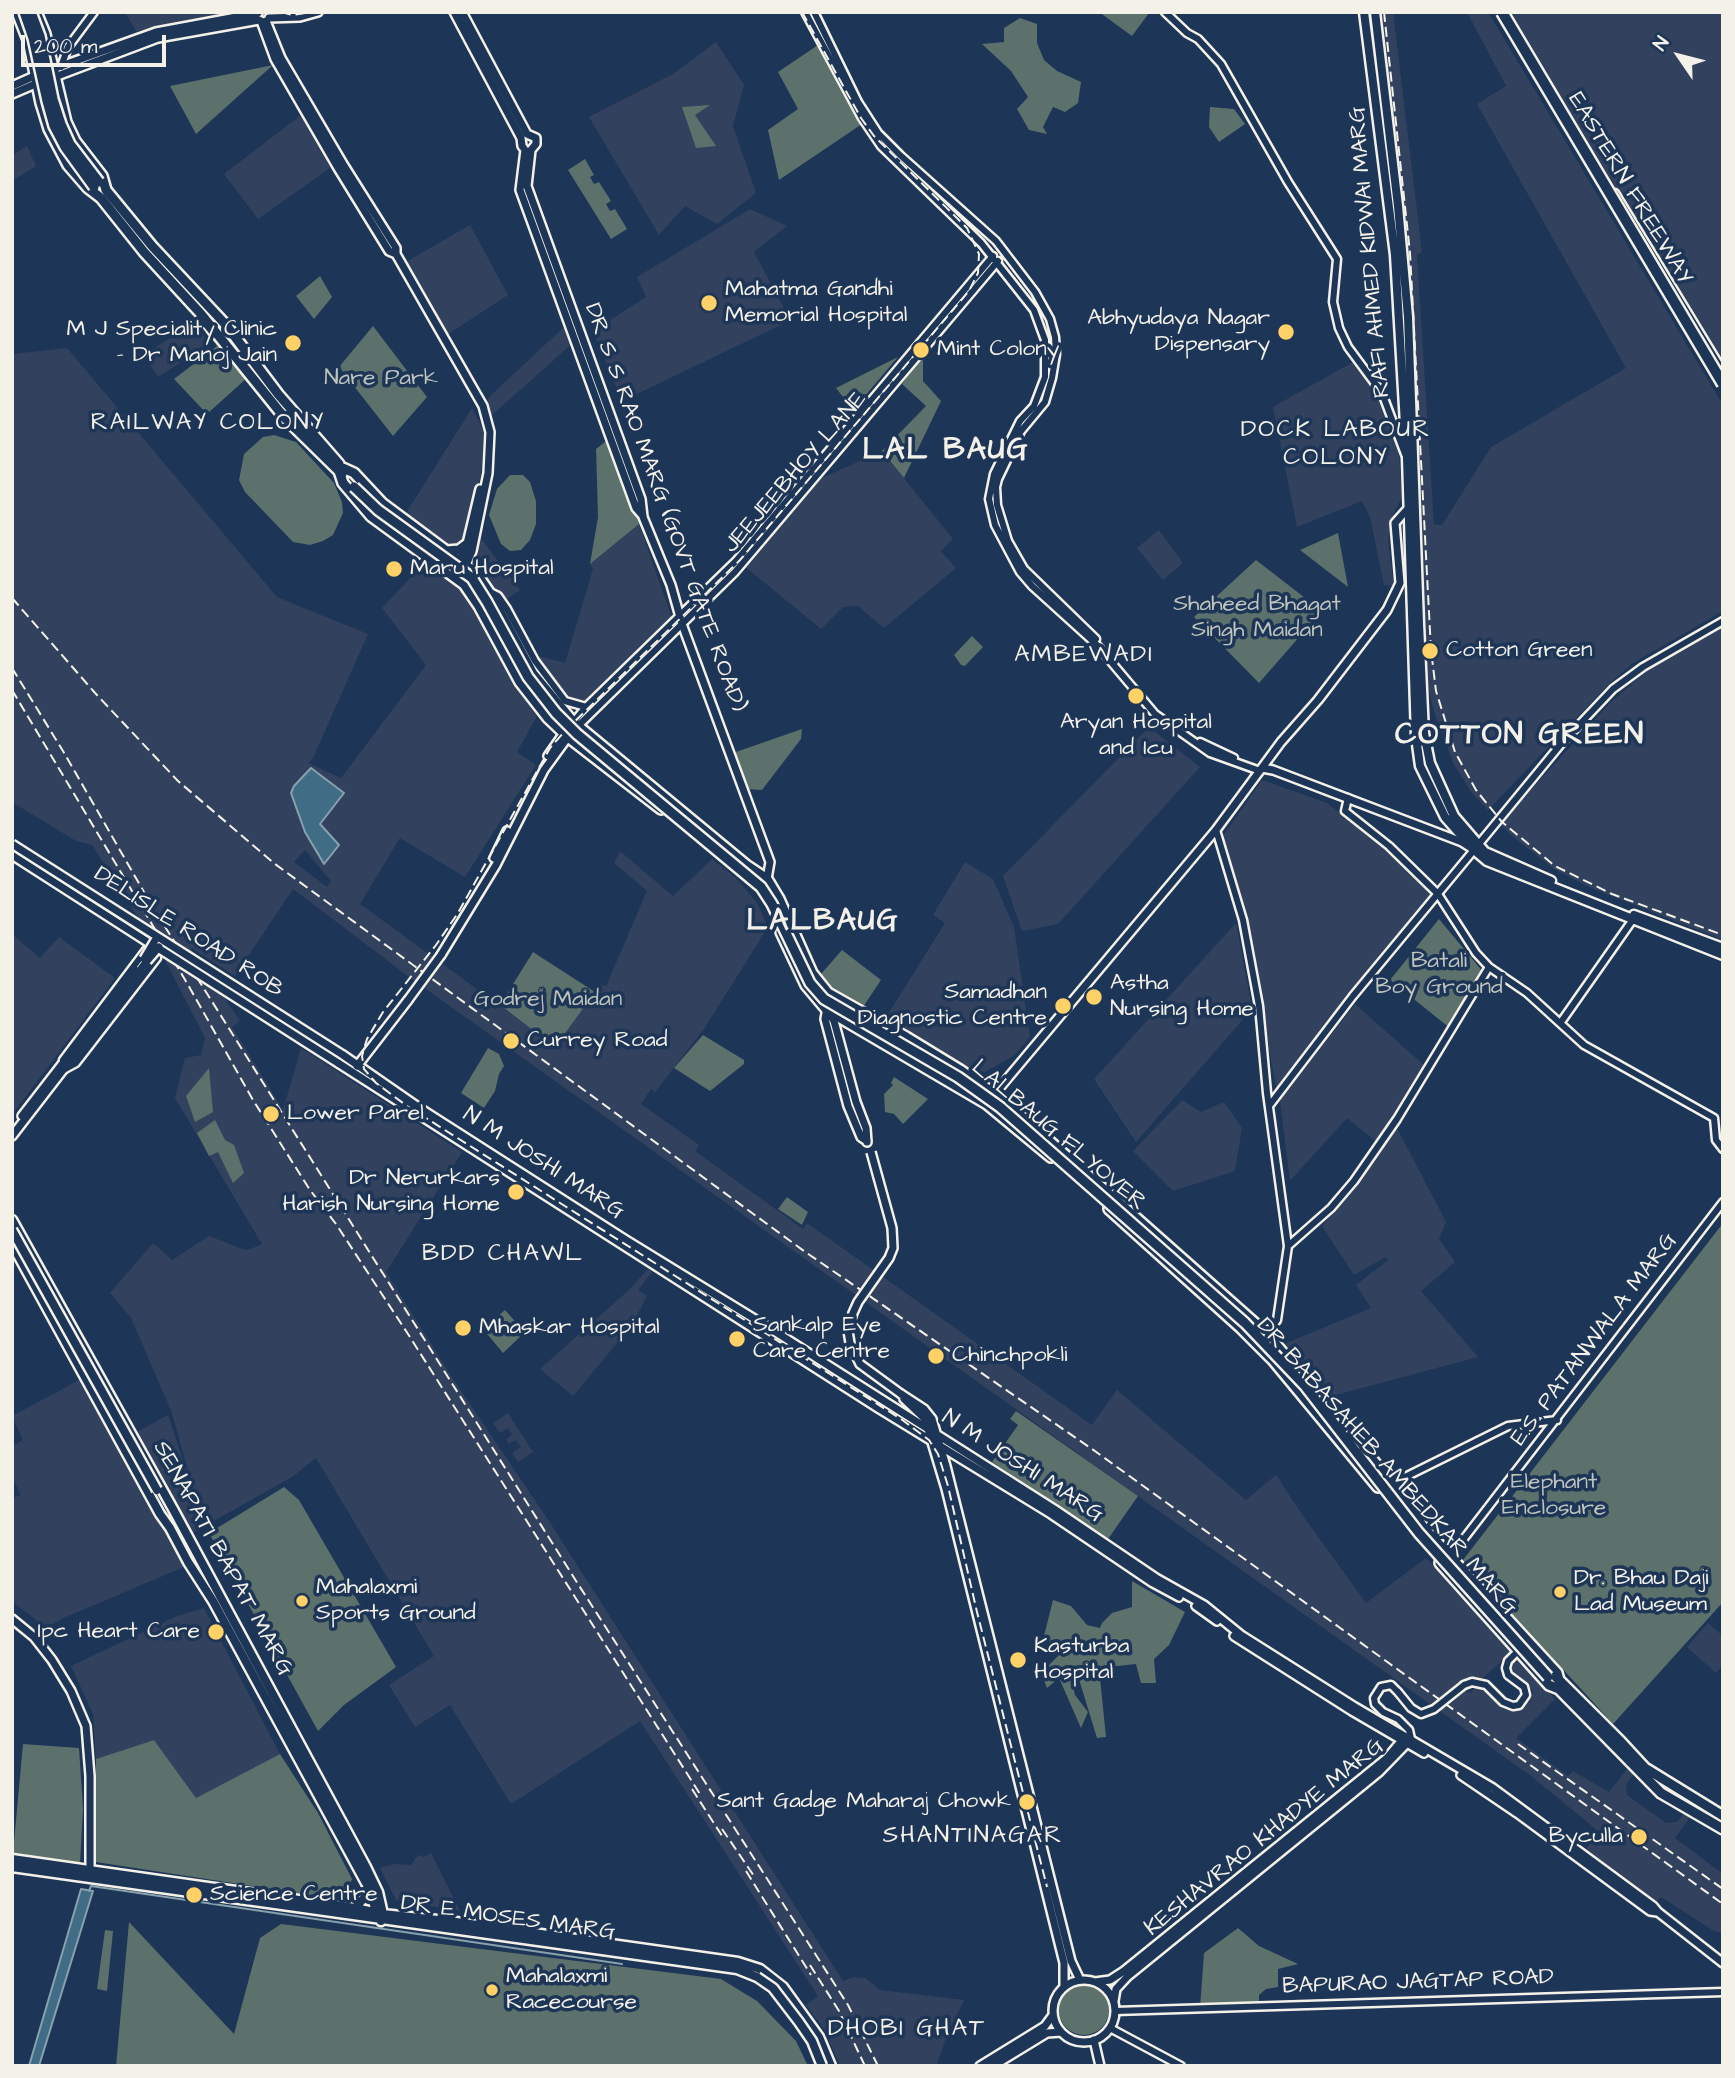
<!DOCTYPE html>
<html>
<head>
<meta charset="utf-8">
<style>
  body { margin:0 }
  #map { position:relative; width:1735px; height:2078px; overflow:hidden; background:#1d3557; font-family:"Architects Daughter",sans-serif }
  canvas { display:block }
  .frame { position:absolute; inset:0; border:14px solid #f4f1e8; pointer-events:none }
  .north { position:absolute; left:1644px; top:21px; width:70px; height:70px; -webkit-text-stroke:5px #1d3557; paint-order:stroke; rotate:305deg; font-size:19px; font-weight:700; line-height:28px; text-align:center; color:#f4f1e8 }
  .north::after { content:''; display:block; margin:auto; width:24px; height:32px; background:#f4f1e8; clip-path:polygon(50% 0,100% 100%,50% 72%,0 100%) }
  .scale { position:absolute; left:21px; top:35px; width:145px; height:32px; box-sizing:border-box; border:4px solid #f4f1e8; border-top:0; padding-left:9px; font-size:21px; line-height:24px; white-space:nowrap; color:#f4f1e8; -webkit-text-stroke:5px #1d3557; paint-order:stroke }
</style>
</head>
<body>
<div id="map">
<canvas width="1735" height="2078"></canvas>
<div class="frame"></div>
<div class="north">N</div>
<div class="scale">200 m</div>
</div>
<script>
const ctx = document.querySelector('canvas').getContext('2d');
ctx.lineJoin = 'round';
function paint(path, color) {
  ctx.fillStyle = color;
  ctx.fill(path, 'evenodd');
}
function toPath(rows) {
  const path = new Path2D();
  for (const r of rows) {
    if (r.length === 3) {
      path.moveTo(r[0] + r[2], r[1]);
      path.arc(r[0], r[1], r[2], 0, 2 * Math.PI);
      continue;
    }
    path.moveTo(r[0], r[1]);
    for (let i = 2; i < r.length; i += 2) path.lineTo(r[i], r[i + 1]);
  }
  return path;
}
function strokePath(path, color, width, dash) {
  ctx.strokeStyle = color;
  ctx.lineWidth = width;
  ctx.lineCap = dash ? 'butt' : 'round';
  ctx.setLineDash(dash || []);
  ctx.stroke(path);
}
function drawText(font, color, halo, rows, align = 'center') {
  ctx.font = font + ' "Architects Daughter",sans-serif';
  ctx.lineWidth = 7;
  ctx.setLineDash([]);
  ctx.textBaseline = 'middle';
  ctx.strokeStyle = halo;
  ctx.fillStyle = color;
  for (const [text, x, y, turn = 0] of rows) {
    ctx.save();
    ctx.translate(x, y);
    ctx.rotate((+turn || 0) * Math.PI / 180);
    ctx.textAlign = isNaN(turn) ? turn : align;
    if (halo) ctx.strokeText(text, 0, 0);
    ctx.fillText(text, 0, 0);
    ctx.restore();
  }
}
paint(toPath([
  [125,12,246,12,136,31],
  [1378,12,1393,12,1422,252,1417,255,1434,525,1442,525,1491,447,1626,368,1477,104,1506,86,1467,12,1488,12,1723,405,1723,611,1633,663,1610,683,1488,810,1472,793,1454,765,1434,712,1425,673,1421,606,1425,605,1407,271],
  [1511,12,1723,12,1723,368],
  [716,42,744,85,733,126,756,193,717,224,685,206,659,235,589,117,673,74],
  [301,115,330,168,258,219,224,174],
  [27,146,36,166,12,181,12,150,14,154],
  [750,209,787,226,754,252,784,308,785,323,622,401,593,331,646,297,637,277],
  [470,225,508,295,447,335,406,262],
  [202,317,216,340,158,377,144,355],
  [564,327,569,329,574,342,492,415,487,402,489,397],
  [67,348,277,597,368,634,313,758,308,763,341,778,426,665,382,608,427,560,456,582,481,612,511,679,537,716,517,752,536,765,465,877,400,838,360,904,345,893,555,1046,600,984,606,986,647,891,614,863,620,851,673,896,712,859,736,878,757,903,768,927,704,1029,655,1092,651,1089,641,1104,699,1145,695,1151,803,1229,807,1223,1092,1425,1117,1390,1246,1500,1276,1475,1303,1516,1366,1603,1426,1558,1511,1653,1483,1678,1464,1679,1452,1688,1461,1694,1465,1690,1470,1693,1478,1686,1488,1691,1507,1710,1519,1710,1531,1700,1533,1691,1510,1671,1510,1664,1516,1658,1555,1699,1516,1738,1568,1776,1573,1771,1609,1792,1629,1766,1635,1772,1626,1784,1627,1795,1666,1823,1677,1822,1684,1813,1690,1817,1675,1838,1723,1874,1723,1933,1714,1931,1661,1897,1657,1901,1585,1851,1598,1831,1531,1776,409,977,293,889,235,976,190,947,240,1021,232,1027,283,1110,301,1048,462,1152,386,1272,453,1379,549,1521,843,1981,853,1977,865,1978,880,1990,964,2000,945,2041,936,2066,840,2066,824,2029,806,2005,818,1996,640,1721,511,1804,450,1705,415,1727,389,1685,434,1656,316,1458,292,1477,189,1535,135,1433,168,1415,196,1500,172,1413,131,1318,110,1293,153,1243,172,1260,209,1236,242,1249,248,1250,262,1244,175,1098,185,1058,201,1055,205,1038,164,958,92,845,76,841,12,802,12,354],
  [305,850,331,881,327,887,294,862],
  [1355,361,1376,394,1399,453,1402,497,1392,517,1388,541,1394,586,1384,585,1370,517,1362,501,1297,527,1273,407],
  [472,408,484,431,481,474,464,539,453,547,409,517,408,510],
  [882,451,953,539,941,551,956,568,884,628,858,606,843,607,821,629,743,565,822,478],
  [639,524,672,618,671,624,591,699,582,704,571,702,535,655,565,663,593,569,590,564],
  [1159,530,1183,563,1163,580,1137,548],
  [477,533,520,590,504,601,480,566,474,551],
  [1723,623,1723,940,1589,887,1554,869,1511,835,1500,824,1611,702,1654,665],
  [1149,727,1200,767,1058,924,1022,931,1003,876],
  [1262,780,1327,803,1391,851,1432,896,1277,1092,1246,920,1223,836],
  [965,862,993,879,1014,927,1030,1037,1015,1055,976,1077,885,1019,945,923,933,915],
  [1236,923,1252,1009,1136,1142,1094,1079],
  [12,934,40,958,59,937,115,978,12,1115],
  [1355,1004,1425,1066,1378,1143,1347,1118,1290,1181,1280,1101],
  [1182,1100,1201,1112,1224,1102,1242,1128,1235,1171,1173,1191,1133,1151],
  [1397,1128,1446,1222,1439,1239,1455,1262,1421,1291,1478,1357,1328,1397,1282,1345,1371,1308,1356,1285,1388,1260,1386,1257,1354,1275,1322,1226,1364,1174],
  [648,1269,652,1272,638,1290,647,1296,632,1325,573,1396,540,1369,630,1289],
  [81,1379,184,1567,61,1619,46,1628,12,1601,12,1498,21,1495,12,1477,12,1446,23,1440,12,1416],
  [508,1413,533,1452,518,1462,512,1453,521,1447,516,1440,509,1444,506,1439,512,1435,508,1428,500,1433,493,1423],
  [204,1608,280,1754,196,1798,154,1740,96,1759,93,1714,71,1666,177,1616],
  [1708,1623,1723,1636,1723,1664,1716,1673,1687,1647],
  [431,1853,460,1911,396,1900,380,1868,393,1864,411,1865,418,1855,424,1857]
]), '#32425e');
paint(toPath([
  [1099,12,1147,12,1149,13,1132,36],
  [1020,18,1037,24,1037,43,1044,60,1057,71,1081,82,1078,103,1065,112,1053,107,1043,127,1047,134,1029,130,1017,109,1028,97,1011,71,982,44,1004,42,1004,28],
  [818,45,862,124,779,180,768,130,798,109,778,72],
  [273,65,196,134,170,86],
  [710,105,695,115,716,146,696,148,682,107],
  [1210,107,1234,109,1245,124,1219,142,1209,127],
  [585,159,594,175,590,177,594,184,599,182,611,201,606,204,610,211,615,209,627,229,611,239,568,170],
  [320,276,332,297,314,319,296,296],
  [373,326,427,397,393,436,339,367],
  [221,343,247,378,207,414,174,379],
  [923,355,923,381,941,401,904,478,882,451,926,406,902,384],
  [898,357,853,410,836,388],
  [274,435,296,442,334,483,342,502,343,513,333,535,323,541,310,545,293,542,245,492,239,480,244,454,263,437],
  [611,437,639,524,590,564,598,517,596,449],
  [510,475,523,475,530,482,536,501,536,524,530,540,521,550,510,551,501,544,489,515,497,489],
  [1338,533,1348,587,1300,550],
  [1256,560,1322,611,1259,683,1194,617],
  [972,636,983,647,965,666,961,665,954,655],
  [802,729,801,739,762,790,747,789,733,753],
  [1439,919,1484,973,1451,1029,1390,980],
  [842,950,881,980,863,1007,850,1001,826,985,821,974],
  [533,952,595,992,555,1047,500,1005],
  [703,1035,744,1060,744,1064,710,1091,674,1068],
  [488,1048,499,1054,504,1066,499,1074,495,1091,484,1108,461,1093],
  [209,1068,213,1112,195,1122,186,1096],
  [894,1077,928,1099,903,1124,894,1114,885,1112,884,1094,893,1085,891,1083],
  [215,1120,225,1140,234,1145,244,1173,233,1183,218,1152,209,1156,197,1133],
  [787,1197,808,1212,802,1225,778,1209],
  [1723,1223,1723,1602,1613,1724,1463,1560],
  [505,1310,522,1329,522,1335,503,1353,483,1329],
  [1016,1411,1138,1496,1106,1542,992,1462,1018,1425,1010,1419],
  [284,1487,299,1500,396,1667,344,1705,318,1731,209,1533],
  [1132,1581,1185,1612,1169,1645,1154,1659,1156,1683,1141,1683,1136,1664,1099,1668,1106,1737,1097,1738,1078,1676,1071,1678,1075,1695,1088,1712,1081,1728,1059,1678,1047,1688,1041,1673,1058,1656,1044,1636,1053,1600,1071,1606,1087,1625,1100,1628,1102,1623,1112,1613,1132,1607],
  [154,1740,196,1798,280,1754,318,1813,352,1879,345,1897,304,1894,96,1862,96,1759],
  [23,1744,79,1748,83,1808,80,1864,13,1853],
  [129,1922,234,2034,260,1938,281,1924,721,1979,757,2001,796,2041,808,2066,116,2066],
  [1238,1928,1259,1946,1298,1964,1278,1969,1278,1987,1266,1989,1259,1995,1259,2006,1200,2008,1204,1953],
  [105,1930,113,1931,107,1991,97,1989],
  [1084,2010,25]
]), '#5c706c');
const water = toPath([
  [311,768,344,793,320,824,339,845,324,864,305,832,291,793,294,786,311,768],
  [81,1889,93,1891,39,2066,29,2066,81,1889]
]);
paint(water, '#406c85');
strokePath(water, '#88a1ad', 2);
strokePath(toPath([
  [89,1891,91,1886,622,1964]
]), '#88a1ad', 2);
const tertiary = toPath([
  [805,12,862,118,881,146,981,243,1034,310,1045,340,1045,377,1034,406,1020,421,994,474,989,499,995,525,1020,572,1032,586,1096,644,1155,714,1210,753,1260,771],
  [814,12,858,102,878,133,900,155,996,241,1035,292,1050,319,1055,337,1056,354,1052,378,1045,402,1021,431,998,479,996,487,997,505,1008,541,1024,569,1096,639],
  [1165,12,1187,33,1198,39,1221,64,1288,182,1337,259,1333,302,1339,328,1348,347,1382,393,1405,454],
  [61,67,68,47,94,12],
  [1615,193,1723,371],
  [492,593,498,596,507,609,535,661,565,701,586,707],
  [571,725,586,707,736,561,993,256],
  [577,727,735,572,998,261],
  [1200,742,1234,758],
  [1348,798,1345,811,1389,846,1438,894,1476,953,1489,967,1527,993,1584,1045,1714,1118,1716,1140,1723,1149],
  [1216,830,1243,920,1259,1006,1267,1093,1288,1246,1277,1320,1265,1337],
  [1478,845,1561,744,1613,689,1643,667,1723,621],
  [1561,1022,1634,918],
  [63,1060,146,950,157,958,76,1063,65,1069],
  [1269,1106,1353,996,1474,850],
  [1288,1246,1331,1208,1354,1181,1397,1119,1489,967],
  [1391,1484,1508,1426,1557,1420],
  [1449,1558,1723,1202],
  [1464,1685,1472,1682,1486,1685,1503,1702,1513,1706,1519,1705,1526,1695,1524,1687,1508,1675,1506,1668,1508,1661,1518,1651],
  [1398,1692,1391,1685,1381,1687,1374,1698,1375,1704,1383,1712,1398,1719,1409,1730,1411,1739],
  [1115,2011,1723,1992],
  [1110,2028,1181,2066]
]);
const secondary = toPath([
  [454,12,521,138,522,146,525,150,520,190,636,508,643,516],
  [462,12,527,134,536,138,536,144,531,150,527,186,641,499,643,517,671,585,682,624,770,862,767,879],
  [269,18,300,17,318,12],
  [261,21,275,59,338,168,389,251,396,254],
  [266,21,281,58,343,164,396,248,396,254,483,406,490,432,488,473,472,551,466,565,454,575],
  [50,70,156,32,258,13],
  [52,78,158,38,259,20],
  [12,86,39,74],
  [12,94,40,82],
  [458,565,466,548,480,489],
  [548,756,564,733],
  [1262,768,1273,770,1462,842,1473,849],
  [12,855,157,948],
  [494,858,507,831],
  [441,955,496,865,544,770,568,737],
  [827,1008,825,1019,848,1106,861,1137,867,1141],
  [827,1010,834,1021,856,1102,866,1128,867,1142],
  [343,1055,418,1107,626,1240,771,1329,1054,1509,1156,1578,1204,1605,1241,1635,1355,1707,1493,1788,1653,1906,1658,1912,1723,1963],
  [338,1063,878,1408,1051,1514,1153,1583,1179,1597],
  [357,1066,408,1000],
  [991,1098,1216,830,1281,742,1318,700,1387,610,1400,583,1395,523,1412,504],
  [22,1116,135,970],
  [12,1136,147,961],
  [901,1394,924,1409,932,1419,946,1466,1071,1961,1080,1980],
  [904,1399,925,1419,946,1489,1064,1963,1064,1987],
  [1196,1606,1217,1621],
  [12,1619,34,1637,52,1660,71,1691,86,1726,90,1776,90,1873],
  [1234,1636,1352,1711,1424,1753],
  [1461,1775,1517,1813,1650,1911,1657,1912],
  [1084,2011,31],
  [1095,1982,1110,1980,1124,1971,1387,1758,1403,1739],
  [1114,2001,1116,1989,1128,1976,1379,1772,1410,1740],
  [1094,2040,1100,2066],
  [980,2066,1045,2026,1053,2015],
  [993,2066,1047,2033,1061,2032]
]);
const primary = toPath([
  [1364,12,1395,255,1407,458,1416,737,1420,766,1445,817,1474,850,1487,861,1723,955],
  [1375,12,1398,206,1408,317,1419,624,1424,733,1430,763,1454,816,1485,852,1551,881],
  [1634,915,1723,948],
  [12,1220,173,1509,366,1867,378,1892,383,1914,381,1921],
  [12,1244,160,1514,170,1528,188,1562,213,1601,366,1883,372,1895,376,1914],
  [12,1859,355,1908,383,1914,456,1922,738,1962,760,1969,783,1987,819,2037,831,2066],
  [12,1867,737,1969,757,1977],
  [355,1908,365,1897,368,1888]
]);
const trunk = toPath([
  [17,12,28,40,41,103,49,129,68,165,88,188,101,198,144,252,201,314,284,417,342,474],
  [36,12,45,34,66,122,75,141,102,176,106,190,152,246,226,325,278,394,339,464],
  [343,468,354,473,382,503,476,573,493,598,533,674,573,722,746,865,767,879,779,899,812,973,828,993,906,1037,960,1070,1003,1100,1267,1334,1392,1483,1424,1528,1557,1673,1559,1680],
  [339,471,343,483,371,516,464,584,479,606,520,682,548,718,568,737,661,809],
  [447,551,459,550,467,544],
  [781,932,806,985,827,1010,987,1104,1051,1157],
  [1109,1209,1241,1328,1273,1360,1378,1487],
  [1440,1563,1549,1685,1559,1689,1661,1793,1723,1829],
  [1556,1677,1621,1742,1645,1768,1723,1816]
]);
strokePath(tertiary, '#f4f1e8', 11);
strokePath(secondary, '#f4f1e8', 12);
strokePath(primary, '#f4f1e8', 13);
strokePath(trunk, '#f4f1e8', 14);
strokePath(tertiary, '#1d3557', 6);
strokePath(secondary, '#1d3557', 7);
strokePath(primary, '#1d3557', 8);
strokePath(trunk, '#1d3557', 9);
strokePath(toPath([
  [281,12,292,15,312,12],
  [802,12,861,118,874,136,967,228,979,254,978,273,969,291,740,560,565,731,550,748,458,913,436,945,383,1012,367,1039,362,1056,364,1069,376,1083,407,1106,901,1419,929,1440,938,1454,948,1486,977,1612,1047,1887],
  [1384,12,1410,253,1431,650,1436,691,1455,752,1476,790,1502,822,1555,866,1612,894,1723,935],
  [12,598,96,694,178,781,275,864,804,1251,1092,1449,1723,1904],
  [12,668,63,751,152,906,578,1584,848,2005,878,2066],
  [12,690,187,983,253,1100,310,1190,336,1224,408,1334,700,1794],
  [1518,1744,1723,1889],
  [692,1789,724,1839],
  [722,1829,754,1876],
  [746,1871,811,1975],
  [810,1965,839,2011,865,2066]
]), '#f4f1e8', 2, [10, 5]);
const tertiaryBridge = toPath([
  [1398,1692,1411,1708,1421,1714,1434,1709,1464,1685]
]);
const secondaryBridge = toPath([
  [12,844,343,1055],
  [158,948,338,1063],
  [144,959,157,937],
  [147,961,159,947],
  [408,1000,441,955],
  [871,1152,892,1228,893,1248,889,1258,858,1302,853,1313,848,1331,850,1343,860,1364,901,1394]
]);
const primaryBridge = toPath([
  [12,1230,157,1490],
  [757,1977,773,1988,799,2022,812,2041,822,2066]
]);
const trunkBridge = toPath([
  [24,12,33,38,47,101,54,126,65,147,94,187],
  [31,12,40,36,53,99,61,124,70,144,99,182],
  [354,487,378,510,472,578,487,602,528,677,556,713,577,734,761,887,772,904,810,983,824,999,958,1077,1000,1107,1245,1323,1305,1386,1419,1533,1548,1677]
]);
const motorwayBridge = toPath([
  [1502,12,1723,384]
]);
strokePath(tertiaryBridge, '#f4f1e8', 11, []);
strokePath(secondaryBridge, '#f4f1e8', 12, []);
strokePath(primaryBridge, '#f4f1e8', 13, []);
strokePath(trunkBridge, '#f4f1e8', 14, []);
strokePath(motorwayBridge, '#f4f1e8', 15, []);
strokePath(tertiaryBridge, '#1d3557', 6);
strokePath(secondaryBridge, '#1d3557', 7);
strokePath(primaryBridge, '#1d3557', 8);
strokePath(trunkBridge, '#1d3557', 9);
strokePath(motorwayBridge, '#1d3557', 10);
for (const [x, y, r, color] of [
  [709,303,9,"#ffd166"],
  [1286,332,9,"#ffd166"],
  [293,343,9,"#ffd166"],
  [921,350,9,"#ffd166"],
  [394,569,9,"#ffd166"],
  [1430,651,9,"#ffd166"],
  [1136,696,9,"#ffd166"],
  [1094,997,9,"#ffd166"],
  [1063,1006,9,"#ffd166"],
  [511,1041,9,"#ffd166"],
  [271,1114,9,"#ffd166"],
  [516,1192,9,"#ffd166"],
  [463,1328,9,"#ffd166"],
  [737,1339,9,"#ffd166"],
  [936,1356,9,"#ffd166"],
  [1560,1592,7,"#ffd166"],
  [302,1601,7,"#ffd166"],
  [216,1632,9,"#ffd166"],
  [1018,1660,9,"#ffd166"],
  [1027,1802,9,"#ffd166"],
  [1639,1837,9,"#ffd166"],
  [194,1895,9,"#ffd166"],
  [492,1990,7,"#ffd166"]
]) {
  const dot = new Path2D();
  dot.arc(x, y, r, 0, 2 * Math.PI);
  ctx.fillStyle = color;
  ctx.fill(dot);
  strokePath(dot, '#1d3557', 2.5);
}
drawText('23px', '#f4f1e8', '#1d3557', [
  ["EASTERN FREEWAY",1629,189,59],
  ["RAFI AHMED KIDWAI MARG",1371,252,-95],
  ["JEEJEEBHOY LANE",796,473,-49],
  ["DR S S RAO MARG (GOVT GATE ROAD)",664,508,70],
  ["DELISLE ROAD ROB",188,933,33],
  ["LALBAUG FLYOVER",1058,1136,40],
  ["N M JOSHI MARG",543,1164,33],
  ["E.S. PATANWALA MARG",1595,1340,-53],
  ["N M JOSHI MARG",1022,1467,33],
  ["DR BABASAHEB AMBEDKAR MARG",1386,1467,49],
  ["SENAPATI BAPAT MARG",222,1559,61],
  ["KESHAVRAO KHADYE MARG",1265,1838,-39],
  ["DR E MOSES MARG",508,1919,8],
  ["BAPURAO JAGTAP ROAD",1418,1983,-2]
]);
drawText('23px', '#f4f1e8', '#1d3557', [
  ["Mahatma Gandhi",725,290],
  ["Memorial Hospital",725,316],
  ["Abhyudaya Nagar",1270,319,"right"],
  ["Dispensary",1270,345,"right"],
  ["M J Speciality Clinic",277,330,"right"],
  ["- Dr Manoj Jain",277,356,"right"],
  ["Mint Colony",937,350],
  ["Maru Hospital",410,569],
  ["Cotton Green",1446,651],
  ["Aryan Hospital",1136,723,"center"],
  ["and Icu",1136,749,"center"],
  ["Astha",1110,984],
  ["Nursing Home",1110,1010],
  ["Samadhan",1047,993,"right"],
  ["Diagnostic Centre",1047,1019,"right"],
  ["Currey Road",527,1041],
  ["Lower Parel",287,1114],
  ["Dr Nerurkars",500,1179,"right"],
  ["Harish Nursing Home",500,1205,"right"],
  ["Sankalp Eye",753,1326],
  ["Care Centre",753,1352],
  ["Mhaskar Hospital",479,1328],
  ["Chinchpokli",952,1356],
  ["Dr. Bhau Daji",1574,1579],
  ["Lad Museum",1574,1605],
  ["Mahalaxmi",316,1588],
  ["Sports Ground",316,1614],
  ["Ipc Heart Care",200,1632,"right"],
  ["Kasturba",1034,1647],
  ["Hospital",1034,1673],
  ["Sant Gadge Maharaj Chowk",1011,1802,"right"],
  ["Byculla",1623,1837,"right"],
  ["Science Centre",210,1895],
  ["Mahalaxmi",506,1977],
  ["Racecourse",506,2003]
], 'left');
drawText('23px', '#bfc4bd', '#1d3557', [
  ["Nare Park",381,379],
  ["Shaheed Bhagat",1257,605],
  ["Singh Maidan",1257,631],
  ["Batali",1439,962],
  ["Boy Ground",1439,988],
  ["Godrej Maidan",548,1000],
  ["Elephant",1554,1483],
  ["Enclosure",1554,1509]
]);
ctx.letterSpacing = '2px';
drawText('24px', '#f4f1e8', '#1d3557', [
  ["RAILWAY COLONY",208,424],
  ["DOCK LABOUR",1336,431],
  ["COLONY",1336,459],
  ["AMBEWADI",1084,656],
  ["BDD CHAWL",503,1255],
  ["SHANTINAGAR",973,1837],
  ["DHOBI GHAT",907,2030]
]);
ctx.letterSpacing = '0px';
ctx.letterSpacing = '2px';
drawText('bold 30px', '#f4f1e8', '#1d3557', [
  ["LAL BAUG",946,452],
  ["COTTON GREEN",1520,737],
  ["LALBAUG",823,923]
]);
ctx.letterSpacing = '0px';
</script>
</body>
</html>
